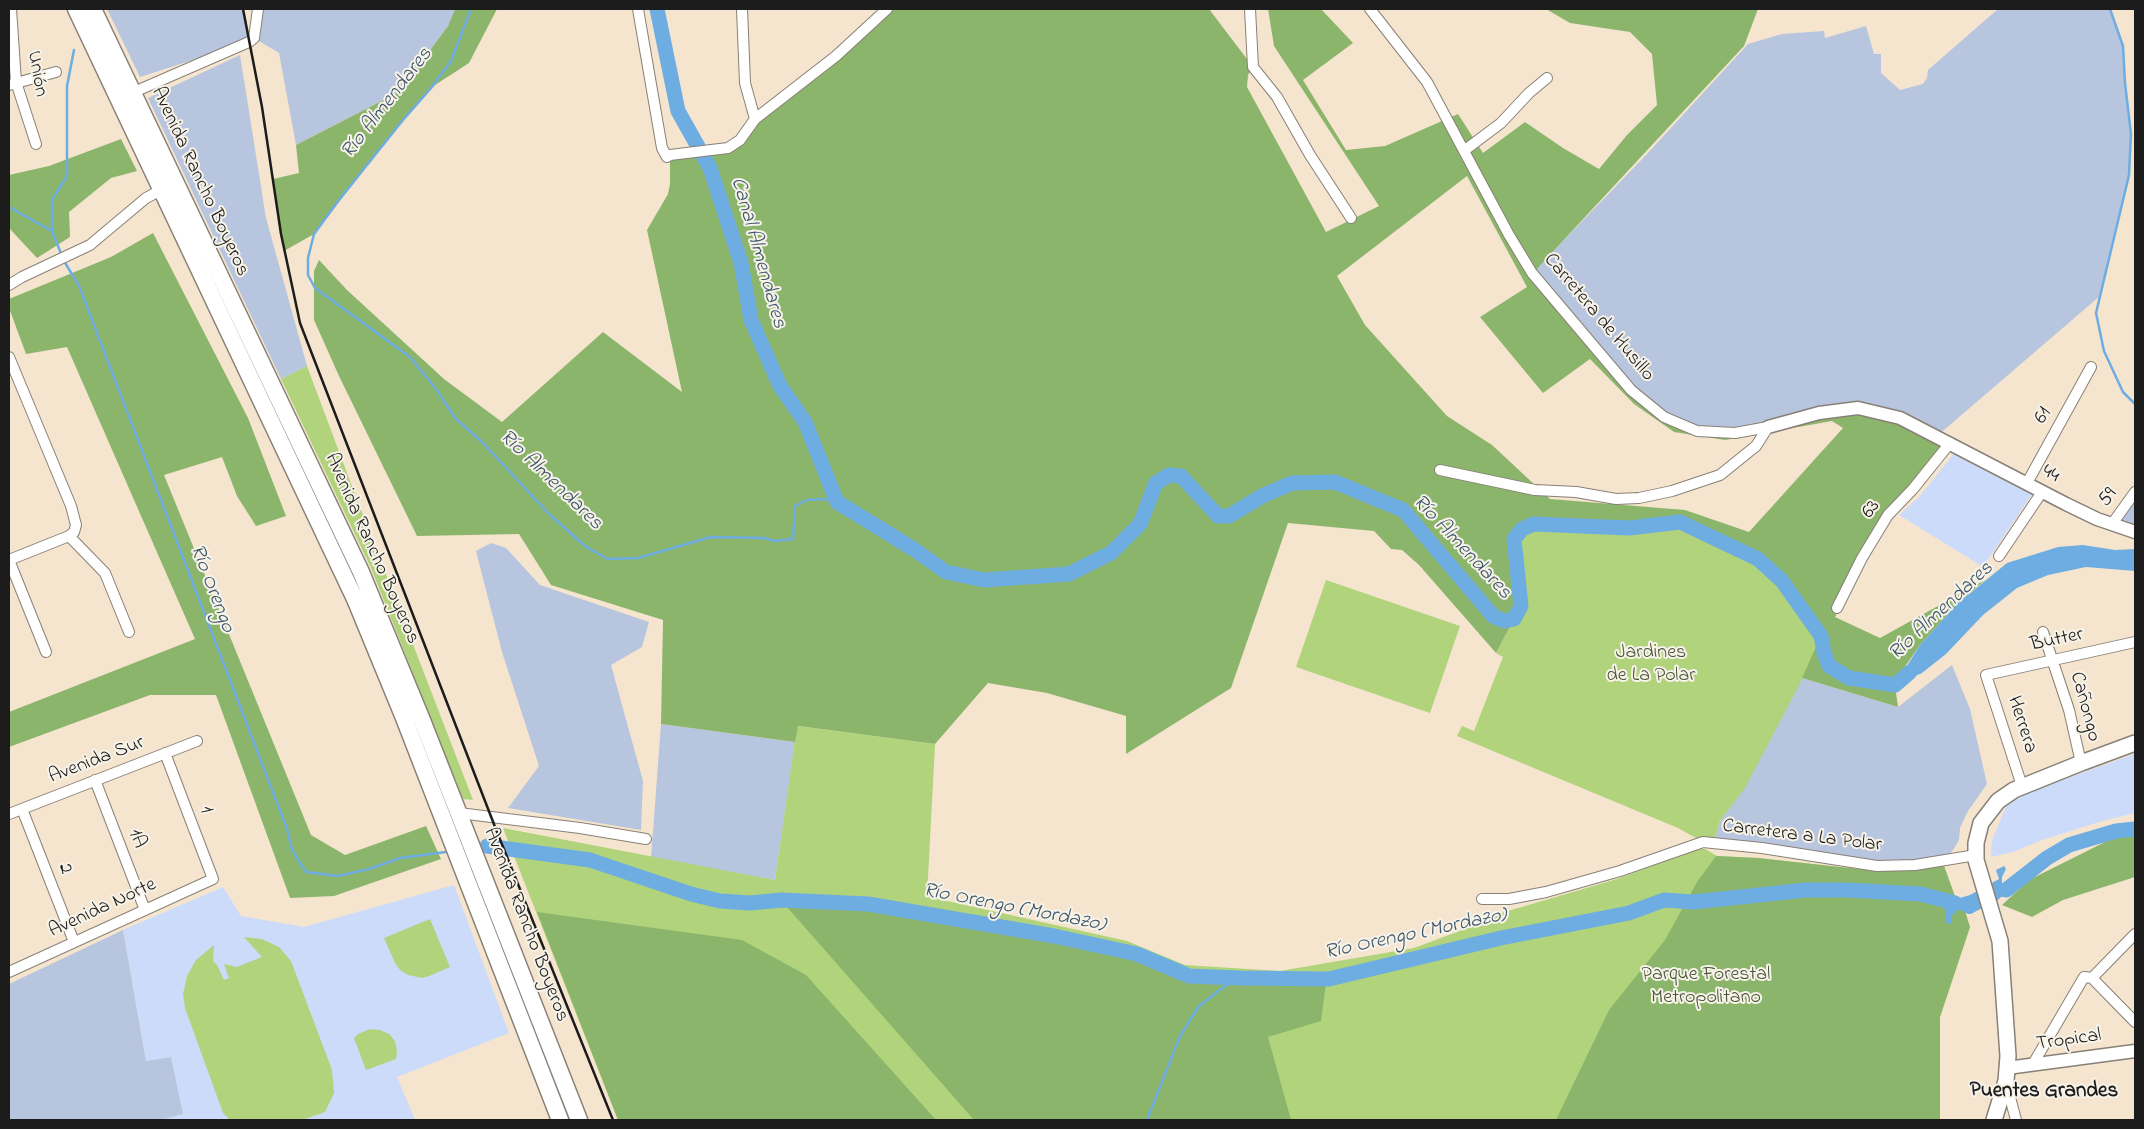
<!DOCTYPE html>
<html>
<head>
<meta charset="utf-8">
<style>
  body { margin:0 }
  #map { position:relative; width:2144px; height:1129px; overflow:hidden; background:#f5e5cf; font-family:"Indie Flower",sans-serif }
  canvas { display:block }
  .frame { position:absolute; inset:0; border:10px solid #1c1c1c; pointer-events:none }
</style>
</head>
<body>
<div id="map">
<canvas width="2144" height="1129"></canvas>
<div class="frame"></div>
</div>
<script>
const ctx = document.querySelector('canvas').getContext('2d');
ctx.lineJoin = 'round';
function paint(path, color) {
  ctx.fillStyle = color;
  ctx.fill(path, 'evenodd');
}
function toPath(rows) {
  const path = new Path2D();
  for (const r of rows) {
    path.moveTo(r[0], r[1]);
    for (let i = 2; i < r.length; i += 2) path.lineTo(r[i], r[i + 1]);
  }
  return path;
}
function strokePath(path, color, width, dash) {
  ctx.strokeStyle = color;
  ctx.lineWidth = width;
  ctx.lineCap = dash ? 'butt' : 'round';
  ctx.setLineDash(dash || []);
  ctx.stroke(path);
}
function drawText(font, color, halo, rows, align = 'center') {
  ctx.font = font + ' "Indie Flower",sans-serif';
  ctx.lineWidth = 4;
  ctx.setLineDash([]);
  ctx.textBaseline = 'middle';
  ctx.strokeStyle = halo;
  ctx.fillStyle = color;
  for (const [text, x, y, turn = 0] of rows) {
    ctx.save();
    ctx.translate(x, y);
    ctx.rotate((+turn || 0) * Math.PI / 180);
    ctx.textAlign = isNaN(turn) ? turn : align;
    if (halo) ctx.strokeText(text, 0, 0);
    ctx.fillText(text, 0, 0);
    ctx.restore();
  }
}
paint(toPath([
  [1956,451,2033,493,1983,567,1899,515,1919,497],
  [2135,754,2135,813,2099,822,2042,840,2013,852,1991,857,1992,840,2007,804,2038,788],
  [454,885,509,1033,397,1077,415,1120,160,1120,182,1114,171,1057,146,1061,123,930,223,887,241,916,304,927]
]), '#ccdbfa');
paint(toPath([
  [107,9,243,9,249,42,140,77],
  [258,9,455,9,448,26,399,92,296,145,279,53,254,38],
  [1998,9,2110,9,2123,46,2125,83,2131,134,2129,175,2100,296,1937,436,1858,408,1768,427,1697,431,1664,417,1631,390,1532,273,1647,154,1748,44,1782,34,1824,31,1825,38,1866,26,1874,54,1881,54,1881,73,1900,90,1923,84,1927,78,1928,70],
  [240,55,266,218,307,366,281,379,148,98],
  [2135,497,2135,532,2112,524],
  [491,543,506,548,540,585,649,622,642,647,611,665,643,781,641,830,508,808,539,766,502,652,476,551],
  [1952,665,1970,709,1987,784,1968,811,1960,828,1959,840,1953,850,1944,860,1915,865,1713,844,1720,821,1731,806,1802,678,1898,707],
  [661,724,795,742,775,880,651,858],
  [123,930,146,1061,171,1057,183,1114,160,1120,9,1120,9,984]
]), '#b8c5de');
paint(toPath([
  [307,366,350,481,473,800,463,799,371,568,281,379],
  [1680,522,1758,559,1782,581,1821,636,1817,651,1745,788,1720,821,1713,844,1703,842,1678,828,1457,736,1462,726,1474,731,1503,657,1496,653,1521,606,1514,539,1522,529,1534,524,1629,528],
  [1326,580,1460,626,1430,713,1296,667],
  [797,726,935,744,928,878,925,896,1127,941,1185,965,1280,971,1414,948,1473,926,1491,916,1617,879,1698,849,1705,849,1717,856,1758,858,1876,871,1944,866,1956,899,1970,927,1940,1017,1940,1120,618,1120,503,828,775,880],
  [430,919,450,967,429,976,422,978,408,975,400,970,395,963,384,938],
  [244,937,262,939,279,947,291,961,332,1070,334,1093,325,1112,302,1120,230,1120,223,1113,185,1008,183,994,187,976,196,960,214,945,213,961,217,965,224,980,229,978,224,964,237,967,262,957],
  [370,1029,380,1030,389,1034,395,1041,397,1051,396,1059,366,1070,354,1038,358,1034]
]), '#b0d37c');
paint(toPath([
  [455,9,497,9,469,63,432,87,403,120,314,234,284,251,273,179,299,173,296,145,399,92,448,26],
  [887,9,1209,9,1253,67,1248,75,1247,87,1326,232,1379,206,1274,46,1268,9,1321,9,1353,43,1303,80,1346,150,1385,146,1458,114,1483,153,1525,122,1563,148,1599,169,1627,135,1657,105,1652,54,1630,32,1570,23,1546,9,1758,9,1744,46,1533,273,1631,390,1664,417,1697,431,1735,433,1858,408,1950,443,1888,515,1835,617,1880,638,1985,580,1958,603,1920,645,1902,671,1895,685,1898,707,1802,678,1821,636,1782,581,1758,559,1680,522,1629,528,1534,524,1522,529,1514,539,1521,606,1496,653,1419,565,1402,550,1391,549,1374,531,1288,523,1231,688,1126,754,1126,716,1047,693,988,683,935,744,798,726,795,742,661,724,663,620,551,585,519,534,417,536,339,376,314,320,314,271,319,260,347,290,444,379,502,422,603,332,682,392,647,230,668,194,670,184,670,155,728,148],
  [1467,176,1527,287,1480,317,1543,393,1590,359,1634,404,1674,432,1725,440,1832,421,1843,428,1749,532,1685,510,1550,499,1492,445,1447,416,1365,325,1337,276],
  [121,139,137,171,111,178,69,212,70,237,37,258,9,228,9,175,49,166],
  [153,233,248,418,286,516,256,526,237,496,222,457,164,475,311,835,345,855,426,826,441,859,334,896,290,898,216,695,150,695,9,747,9,712,195,639,67,347,26,354,9,308,9,299,111,257],
  [2121,834,2135,836,2135,877,2063,900,2032,917,2002,905,2029,880],
  [1716,856,1758,858,1876,871,1944,866,1956,899,1949,900,1940,905,1945,910,1945,922,1954,911,1962,909,1965,911,1970,927,1940,1017,1940,1120,1556,1120,1609,1010,1665,940,1697,882],
  [787,907,867,908,1049,941,1133,959,1187,978,1244,982,1326,983,1321,1021,1268,1037,1291,1120,974,1120],
  [537,912,742,940,806,975,936,1120,618,1120]
]), '#8cb56c');
paint(toPath([
  [2083,545,2115,550,2135,549,2135,571,2086,567,2048,575,2017,588,1983,615,1946,654,1922,673,1895,685,1920,645,1958,603,2007,563,2058,547],
  [2004,866,2006,869,2002,877,2002,883,2011,882,2018,874,2025,882,2012,895,2001,897,1993,905,1982,908,1971,914,1968,914,1958,909,1952,916,1952,923,1947,924,1945,922,1945,910,1937,899,1956,899,1970,895,1999,879,1996,870]
]), '#6eade1');
strokePath(toPath([
  [471,9,451,61,432,87,403,120,339,200,314,234,308,258,308,275,315,288,410,357,436,389,455,418,482,442,550,515,586,547,608,559,638,558,711,537,764,538,774,541,793,539,795,506,807,500,824,499,837,502],
  [2110,9,2123,46,2125,83,2131,134,2129,175,2096,313,2104,351,2123,392,2135,404],
  [9,207,52,231,62,256],
  [52,231,52,200,67,176,67,86,74,50],
  [64,261,79,286,287,829,292,850,306,872,338,876,369,869,400,858,446,852],
  [1147,1120,1180,1036,1199,1006,1225,986,1241,978]
]), '#6eade1', 2.5);
strokePath(toPath([
  [657,9,678,111,710,168,741,263,751,320,780,386,805,422,837,502,915,550,946,572,984,580,1069,574,1111,553,1140,524,1156,483,1169,475,1181,476,1218,516,1229,516,1262,496,1292,483,1335,482,1403,510,1493,616,1504,621,1514,619,1521,606,1514,539,1522,529,1534,524,1629,528,1680,522,1758,559,1782,581,1821,636,1824,652,1829,666,1849,678,1895,685,1910,672],
  [487,846,590,860,691,894,720,901,750,903,782,900,868,904,1054,936,1137,954,1189,976,1241,978,1329,979,1501,938,1629,913,1664,900,1693,902,1806,890,1847,890,1920,894,1955,903],
  [2006,890,2047,858,2069,845,2116,831,2135,829]
]), '#6eade1', 15);
const minor = toPath([
  [11,9,16,82,36,144],
  [638,9,662,148,667,157,670,155,728,148,740,140,755,119,836,56,887,9],
  [742,9,745,83,755,119],
  [1250,9,1253,67,1277,97,1310,155,1351,218],
  [1370,9,1427,82,1509,235,1532,273,1631,390,1664,417,1697,431,1735,433,1768,427],
  [9,85,56,72],
  [134,92,249,42,254,38,258,9],
  [1465,150,1501,123,1529,93,1547,78],
  [9,285,22,277,90,245,146,198,161,190],
  [9,357,71,506,76,525,74,532,69,536,9,560],
  [1440,470,1535,490,1576,492,1616,499,1639,498,1672,491,1720,475,1756,446,1768,427],
  [2027,483,2091,367],
  [2112,524,2135,492],
  [69,536,105,573,129,632],
  [1999,556,2042,492],
  [9,560,46,652],
  [1837,608,1862,558,1888,515,1913,489,1950,443],
  [2043,632,2069,710,2081,763],
  [95,780,145,910],
  [2022,786,1986,675,2135,642],
  [22,809,74,942],
  [459,813,580,828,646,839],
  [9,814,197,741],
  [1482,899,1509,899,1546,892,1620,871,1703,842,1762,848,1877,866,1915,865,1976,855],
  [9,972,213,879,165,753],
  [2092,978,2135,934],
  [2033,1064,2084,977,2092,978,2135,1022],
  [2006,1082,2016,1120]
]);
const tertiary = toPath([
  [1768,427,1819,413,1858,408,1900,418,2066,504,2097,519,2135,532],
  [2007,1068,2135,1051]
]);
const primary = toPath([
  [1994,1120,2006,1081,2008,1056,2000,941,1976,860,1976,843,1981,823,1998,801,2014,790,2081,763,2135,743]
]);
const trunk = toPath([
  [76,9,355,599,404,718,560,1120],
  [93,9,361,572,422,720,579,1120]
]);
strokePath(minor, '#888076', 12);
strokePath(tertiary, '#888076', 15);
strokePath(primary, '#888076', 18);
strokePath(trunk, '#888076', 19);
strokePath(minor, '#fff', 10);
strokePath(tertiary, '#fff', 12);
strokePath(primary, '#fff', 15);
strokePath(trunk, '#fff', 16);
strokePath(toPath([
  [243,9,262,107,281,234,300,323,497,832,613,1120]
]), '#1c1c1c', 2.5);
drawText('20px', '#1c1c1c', '#f7f3e8', [
  ["Unión",36,74,80],
  ["Avenida Rancho Boyeros",199,182,65],
  ["Carretera de Husillo",1598,318,50],
  ["61",2044,416,-61],
  ["44",2050,475,28],
  ["59",2109,498,-54],
  ["63",1872,510,-54],
  ["Avenida Rancho Boyeros",371,549,66],
  ["Butter",2057,641,-12],
  ["Cañongo",2084,707,75],
  ["Herrera",2021,725,72],
  ["Avenida Sur",97,761,-21],
  ["1",205,810,69],
  ["Carretera a La Polar",1802,837,7],
  ["1A",136,839,69],
  ["2",64,869,69],
  ["Avenida Norte",103,909,-25],
  ["Avenida Rancho Boyeros",525,925,69],
  ["Tropical",2069,1041,-8]
]);
drawText('20px', '#485339', '#f7f3e8', [
  ["Jardines",1651,654],
  ["de La Polar",1651,677],
  ["Parque Forestal",1706,976],
  ["Metropolitano",1706,999]
]);
drawText('italic 21px', '#3d566b', '#f7f3e8', [
  ["Río Almendares",388,104,-52],
  ["Canal Almendares",757,253,74],
  ["Río Almendares",550,481,44],
  ["Río Almendares",1461,548,47],
  ["Río Orengo",211,589,69],
  ["Río Almendares",1942,612,-43],
  ["Río Orengo (Mordazo)",1014,909,11],
  ["Río Orengo (Mordazo)",1416,935,-12]
]);
drawText('bold 21px', '#1c1c1c', '#f7f3e8', [
  ["Puentes Grandes",2044,1093]
]);
</script>
</body>
</html>
